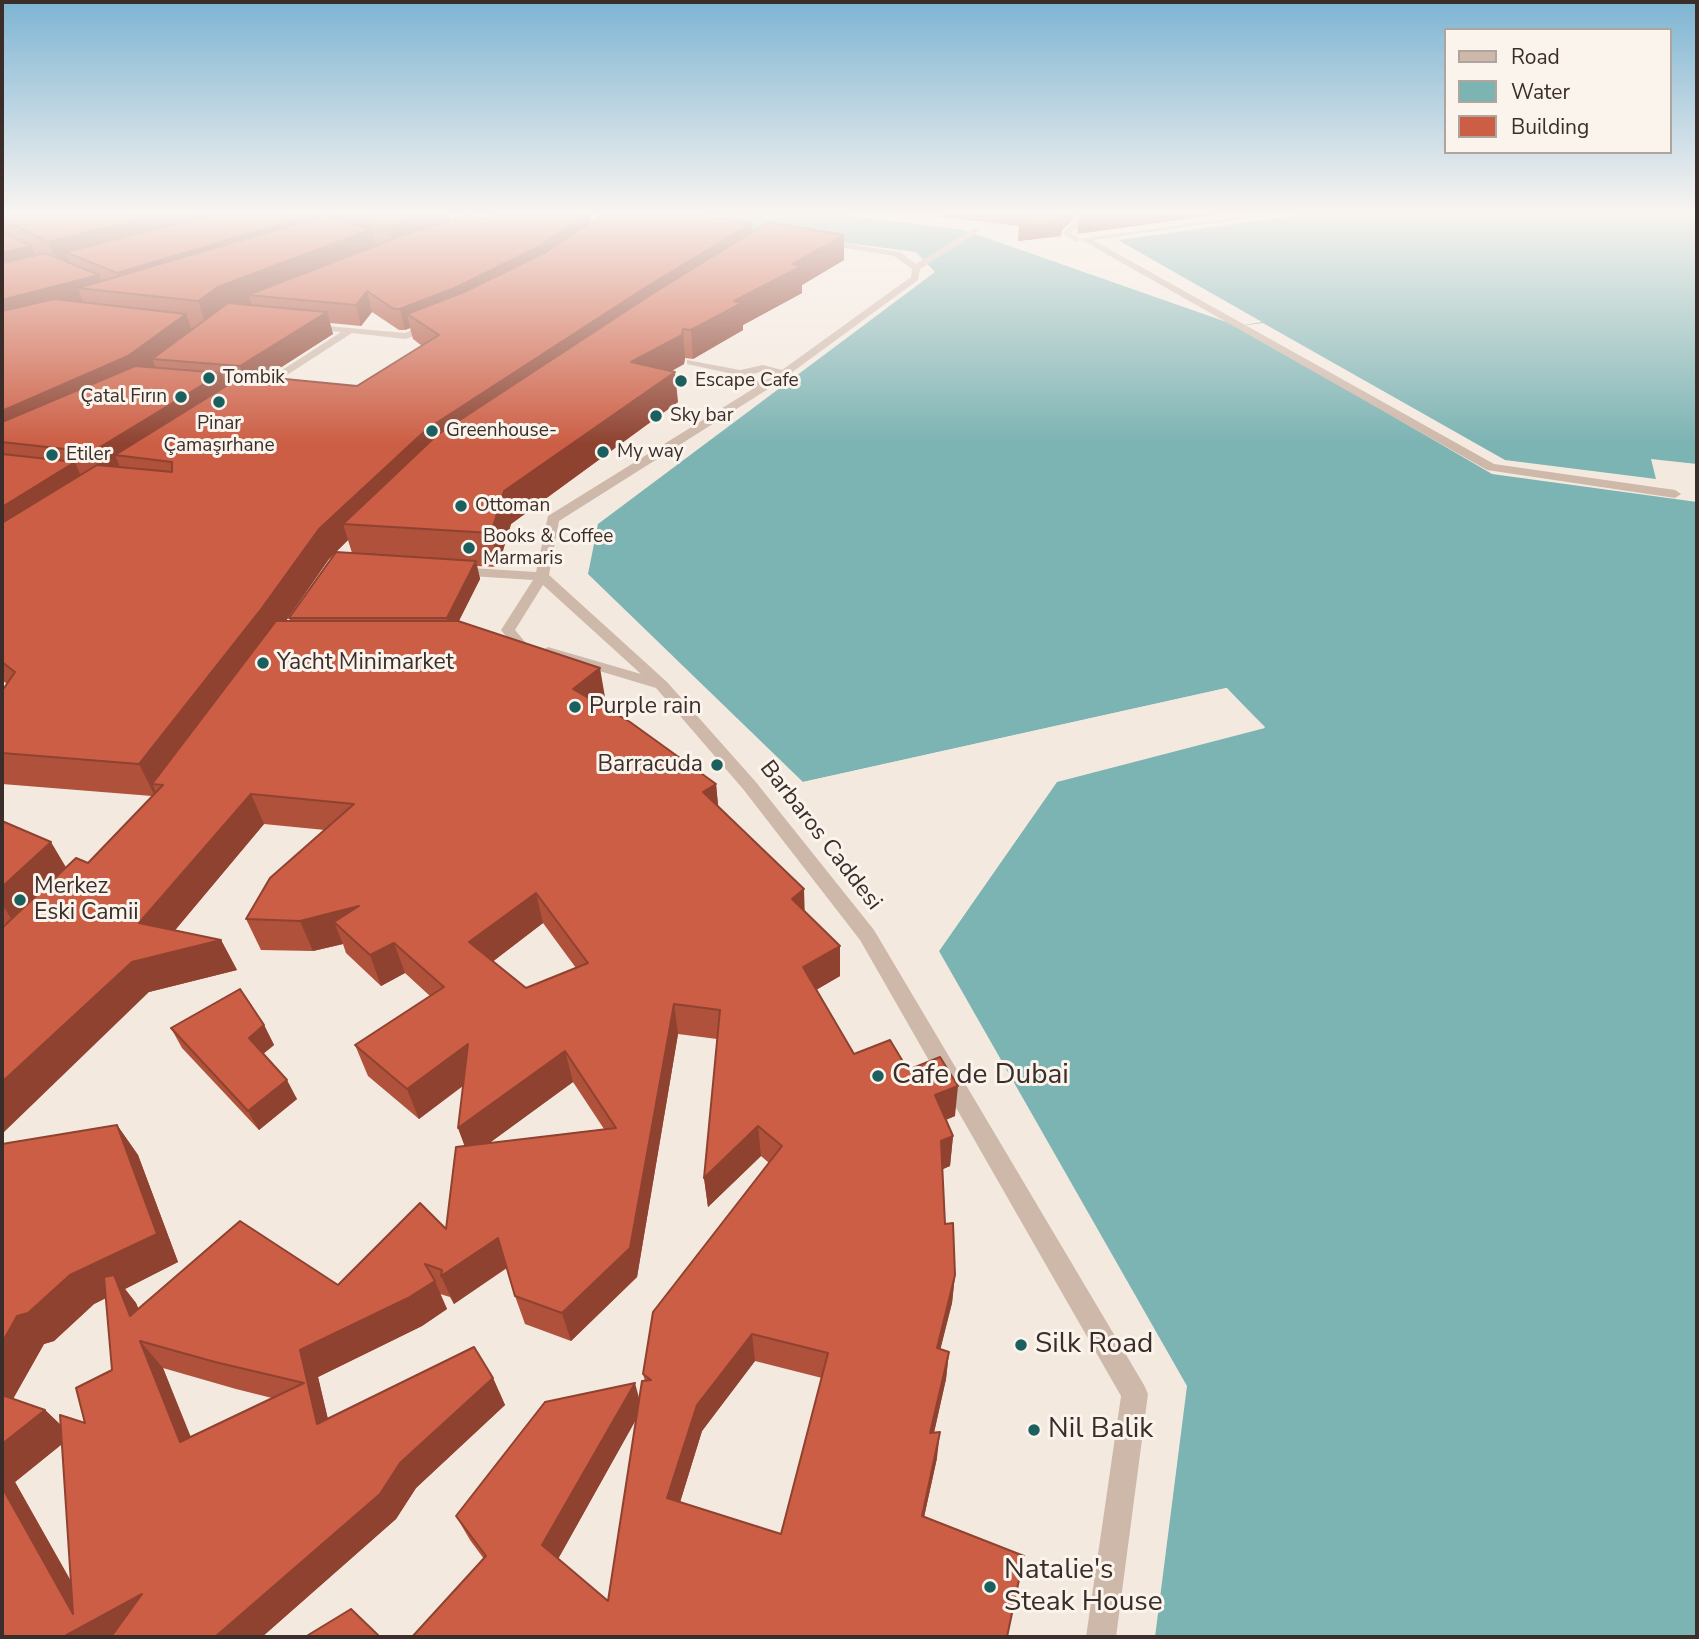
<!DOCTYPE html>
<html>
<head>
<meta charset="utf-8">
<style>
  body { margin:0 }
  #map { position:relative; width:1699px; height:1639px; overflow:hidden; background:#f4e9df; font-family:"Nunito Sans",sans-serif }
  canvas { display:block }
  .frame { position:absolute; inset:0; border:4px solid #3b2e2a; pointer-events:none }
  .legend { position:absolute; left:1444px; top:28px; width:228px; height:126px; box-sizing:border-box; background:#fbf4ec; border:2px solid #aea59e; margin:0; padding:9px 12px; list-style:none; font-size:21px; color:#3b2e2a }
  .legend li { display:flex; align-items:center; gap:14px; height:35px }
  .legend b { width:35px; border:2px solid #aea59e }
</style>
</head>
<body>
<div id="map">
<canvas width="1699" height="1639"></canvas>
<div class="frame"></div>
<ul class="legend">
<li><b style="height:9px;background:#ceb8aa"></b>Road</li>
<li><b style="height:19px;background:#7cb3b3"></b>Water</li>
<li><b style="height:19px;background:#cc5e45"></b>Building</li>
</ul>
</div>
<script>
const ctx = document.querySelector('canvas').getContext('2d');
ctx.lineJoin = 'round';
function paint(path, color) {
  ctx.fillStyle = color;
  ctx.fill(path, 'evenodd');
}
function toPath(rows) {
  const path = new Path2D();
  for (const r of rows) {
    path.moveTo(r[0], r[1]);
    for (let i = 2; i < r.length; i += 2) path.lineTo(r[i], r[i + 1]);
  }
  return path;
}
function strokePath(path, color, width, dash) {
  ctx.strokeStyle = color;
  ctx.lineWidth = width;
  ctx.lineCap = dash ? 'butt' : 'round';
  ctx.setLineDash(dash || []);
  ctx.stroke(path);
}
function drawText(font, color, halo, rows, align = 'center') {
  ctx.font = font + ' "Nunito Sans",sans-serif';
  ctx.lineWidth = 6;
  ctx.setLineDash([]);
  ctx.textBaseline = 'middle';
  ctx.strokeStyle = halo;
  ctx.fillStyle = color;
  for (const [text, x, y, turn = 0] of rows) {
    ctx.save();
    ctx.translate(x, y);
    ctx.rotate((+turn || 0) * Math.PI / 180);
    ctx.textAlign = isNaN(turn) ? turn : align;
    if (halo) ctx.strokeText(text, 0, 0);
    ctx.fillText(text, 0, 0);
    ctx.restore();
  }
}
paint(toPath([
  [629,215,845,215,964,230,1238,326,1262,322,1118,240,1298,215,1697,215,1697,1637,1155,1637,1187,1386,939,951,1057,781,1265,727,1226,688,803,782,588,574,598,524,935,272,916,252,755,231,748,234]
]), '#7cb3b3');
paint(toPath([
  [1263,323,1505,460,1656,479,1651,459,1697,464,1697,502,1492,474,1238,326],
  [1227,688,1265,728,1057,782,939,951,937,948,1054,779,1259,726,1225,692,806,785,803,782]
]), '#f4e9df');
paint(toPath([
  [1253,215,1273,215,1093,240,1494,464,1675,490,1681,494,1675,498,1487,470,1080,239,1253,215]
]), '#ceb8aa');
paint(toPath([
  [1074,215,1082,215,1083,223,1071,233,1080,239,1076,242,1062,233,1075,222,1074,215],
  [974,228,981,230,920,269,918,280,776,384,559,521,549,575,667,682,755,781,874,930,1144,1385,1148,1394,1116,1637,1086,1637,1121,1396,860,940,743,789,656,688,543,654,541,651,548,647,641,674,543,585,515,630,526,643,519,647,514,646,501,630,533,580,455,575,448,571,455,567,536,572,548,516,756,387,738,384,733,374,687,364,687,360,740,370,763,365,782,370,911,277,912,269,894,256,820,244,817,239,900,252,916,264,974,228],
  [763,371,775,375,769,379,756,381,743,377,763,371],
  [432,322,435,323,435,327,406,339,352,333,259,393,250,391,341,332,309,329,306,328,306,324,405,333,432,322]
]), '#ceb8aa');
paint(toPath([
  [2,215,449,215,450,220,483,219,591,222,752,232,844,260,802,285,802,293,743,325,743,330,693,359,685,358,684,364,671,371,678,402,511,524,498,567,477,566,480,579,459,621,605,697,597,703,716,784,718,807,805,912,840,946,840,976,816,990,854,1054,908,1070,955,1116,946,1120,953,1136,950,1166,942,1169,945,1224,955,1275,952,1303,940,1349,949,1352,946,1379,934,1433,937,1458,924,1517,1024,1556,412,1637,484,1559,470,1540,456,1516,639,1400,645,1381,643,1374,769,1163,761,1156,708,1207,704,1178,717,1039,678,1034,637,1277,571,1341,525,1324,515,1296,507,1268,454,1304,450,1297,440,1294,447,1309,422,1326,318,1377,328,1419,493,1378,505,1405,416,1488,396,1519,262,1637,2,1637,2,1144,117,1125,138,1155,178,1262,125,1289,136,1303,138,1308,338,1285,446,1229,465,1146,458,1128,463,1086,419,1119,368,1076,355,1045,430,996,405,973,381,986,346,953,343,944,313,951,261,950,246,919,325,830,264,824,175,930,221,940,237,970,149,992,2,923,2,821,66,867,88,863,152,796,2,784,2,691,7,684,2,680],
  [372,312,399,330,405,330,410,328,413,339,422,346,357,386,266,377,333,334,330,323,361,326],
  [348,540,352,553,289,618,290,621,286,621,329,559],
  [543,923,576,968,526,988,493,961],
  [573,1082,604,1129,489,1143],
  [106,1298,112,1370,85,1423,61,1425,45,1410,13,1399,44,1344,54,1341,94,1304],
  [755,1361,822,1378,781,1534,680,1502,702,1431],
  [163,1368,236,1389,272,1398,190,1437],
  [636,1419,608,1601,558,1559],
  [62,1444,71,1581,15,1482],
  [940,215,1074,215,1072,221,1062,230,1061,236,1018,241,1020,226,940,217],
  [264,1025,274,1045,263,1054,297,1099,259,1130,182,1048,171,1028]
]), '#af513b');
paint(toPath([
  [157,215,250,215,65,252,69,261,57,264,48,242],
  [333,215,395,215,350,215,353,228,338,232],
  [425,215,449,215,452,229,394,248,389,226],
  [587,215,590,215,592,231,541,267,407,314,410,328,405,330,400,309],
  [1064,215,1074,215,1072,221,1062,230,1061,236,1018,241,1019,226,1062,217],
  [1113,215,1216,215,1077,234,1079,219],
  [308,216,313,235,125,293,117,273],
  [752,223,753,245,343,524,348,540,329,559,274,638,163,785,152,784,157,794,155,796,139,764,319,529,427,429,643,289],
  [372,229,378,254,248,295,252,305,227,315,207,329,198,301,218,287],
  [844,235,844,260,802,285,802,293,743,325,743,330,693,359,691,330,734,301,792,264],
  [31,246,40,269,2,278,2,253],
  [99,275,105,291,78,288,84,305,2,327,2,300],
  [367,291,372,312,361,326,356,305],
  [327,312,333,334,247,389,240,366],
  [186,314,195,339,152,359,156,369,2,442,2,411],
  [683,329,685,358,684,364,635,392,631,362],
  [675,372,678,402,511,524,498,567,491,533,504,491],
  [222,373,231,399,115,455,121,470,104,480,92,452],
  [75,462,87,491,2,546,2,507],
  [476,561,480,579,451,636,447,618],
  [600,668,605,697,578,718,573,689],
  [716,784,719,814,703,792],
  [251,794,264,824,156,953,139,923],
  [51,842,73,879,19,931,2,904,2,887],
  [804,889,805,920,792,899],
  [536,893,543,923,478,973,469,942],
  [359,906,334,922,343,944,313,951,300,921],
  [221,940,237,970,149,992,2,1134,2,1082,132,962],
  [394,943,405,973,381,986,370,955],
  [840,946,840,976,804,997,803,967],
  [674,1004,678,1034,637,1277,571,1341,562,1313],
  [264,1025,274,1045,259,1057,249,1038],
  [468,1044,478,1074,419,1119,407,1089],
  [565,1051,573,1082,469,1158,458,1128],
  [287,1080,297,1099,259,1130,248,1111],
  [958,1086,955,1116,932,1125,935,1095],
  [117,1125,138,1155,178,1262,125,1289,136,1303,153,1343,130,1316,120,1291,94,1304,54,1341,44,1344,5,1413,2,1410,2,1343],
  [758,1126,761,1156,708,1207,704,1178],
  [953,1136,950,1166,939,1171,941,1141],
  [498,1238,509,1266,454,1304,441,1276],
  [955,1275,952,1303,934,1375,937,1348],
  [435,1281,447,1309,422,1326,318,1377,335,1450,317,1424,300,1350],
  [752,1334,755,1361,702,1431,674,1522,667,1498,697,1405],
  [140,1341,163,1368,203,1467,180,1442],
  [949,1352,946,1379,928,1459,930,1433],
  [493,1378,505,1405,416,1488,396,1519,262,1637,215,1637,400,1463],
  [635,1383,642,1409,553,1568,542,1545],
  [45,1410,72,1436,15,1482,93,1621,142,1594,130,1637,63,1637,73,1614,2,1487,2,1444],
  [940,1432,937,1458,919,1540,922,1516]
]), '#8f4230');
const building = toPath([
  [2,215,157,215,48,242,2,219,2,215],
  [214,215,303,215,308,216,117,273,65,252,214,215],
  [350,215,425,215,389,226,350,215],
  [466,215,483,219,496,215,587,215,538,247,457,287,400,309,394,309,367,291,356,305,248,295,393,239,466,215],
  [602,215,695,215,752,223,643,289,427,429,319,529,262,608,139,764,2,753,2,691,15,672,2,662,2,523,97,465,172,472,172,462,115,455,244,375,357,386,439,335,407,314,464,292,546,252,602,215],
  [1025,215,1064,215,1062,217,1063,221,1019,226,1031,215,1025,215],
  [1083,215,1113,215,1079,219,1083,215],
  [324,216,372,229,218,287,198,301,78,288,324,216],
  [768,222,844,235,792,264,802,266,734,301,742,303,691,330,683,329,682,335,631,362,675,372,504,491,491,533,343,524,437,435,652,294,768,222],
  [2,232,31,246,2,253,2,232],
  [45,253,99,275,2,300,2,263,45,253],
  [54,299,186,314,128,356,2,411,2,311,54,299],
  [228,303,327,312,240,366,152,359,228,303],
  [135,366,222,373,92,452,2,442,2,422,135,366],
  [2,454,75,462,2,507,2,454],
  [336,552,476,561,447,618,289,618,336,552],
  [276,621,458,621,600,668,573,689,630,722,716,784,703,792,804,889,792,899,840,946,803,967,854,1054,890,1040,908,1070,940,1057,958,1086,935,1095,953,1136,941,1141,945,1224,953,1223,955,1275,937,1348,949,1352,930,1433,940,1432,922,1516,1024,1556,1007,1637,412,1637,486,1556,456,1516,545,1402,635,1383,542,1545,608,1601,642,1381,651,1380,643,1374,653,1312,782,1146,758,1126,704,1178,720,1010,674,1004,630,1248,562,1313,515,1296,498,1238,441,1276,442,1270,425,1264,435,1281,408,1298,300,1350,317,1424,474,1347,493,1378,400,1463,380,1494,215,1637,111,1637,142,1594,63,1637,2,1637,2,1487,73,1614,60,1415,85,1423,76,1388,112,1370,104,1277,114,1275,130,1316,240,1221,338,1285,420,1203,446,1229,456,1147,616,1128,565,1051,458,1128,468,1044,407,1089,355,1045,444,987,394,943,370,955,334,922,359,906,300,921,246,919,270,878,354,804,251,794,139,923,221,940,132,962,2,1082,2,928,76,858,88,863,163,785,152,784,276,621],
  [536,893,588,963,526,988,469,942,536,893],
  [752,1334,828,1353,781,1534,667,1498,697,1405,752,1334],
  [140,1341,215,1362,304,1383,180,1442,140,1341],
  [2,821,51,842,2,887,2,821],
  [240,989,264,1025,249,1038,287,1080,248,1111,171,1028,240,989],
  [117,1125,157,1234,70,1275,28,1313,17,1316,2,1343,2,1144,117,1125],
  [2,1395,45,1410,2,1444,2,1395],
  [351,1609,380,1637,305,1637,351,1609]
]);
paint(building, '#cc5e45');
strokePath(building, '#8f4230', 2);
const sky = ctx.createLinearGradient(0, 0, 0, 444);
sky.addColorStop(0, '#7db4d3');
sky.addColorStop(0.48, '#faf5f1');
sky.addColorStop(1, '#faf5f100');
ctx.fillStyle = sky;
ctx.fillRect(0, 0, 1699, 444);
for (const [x, y, r, color] of [
  [209,378,7,"#1c5f5f"],
  [681,381,7,"#1c5f5f"],
  [181,397,7,"#1c5f5f"],
  [219,402,7,"#1c5f5f"],
  [656,416,7,"#1c5f5f"],
  [432,431,7,"#1c5f5f"],
  [603,452,7,"#1c5f5f"],
  [52,455,7,"#1c5f5f"],
  [461,506,7,"#1c5f5f"],
  [469,548,7,"#1c5f5f"],
  [263,663,7,"#1c5f5f"],
  [575,707,7,"#1c5f5f"],
  [717,765,7,"#1c5f5f"],
  [20,900,7,"#1c5f5f"],
  [878,1076,7,"#1c5f5f"],
  [1021,1345,7,"#1c5f5f"],
  [1034,1430,7,"#1c5f5f"],
  [990,1587,7,"#1c5f5f"]
]) {
  const dot = new Path2D();
  dot.arc(x, y, r, 0, 2 * Math.PI);
  ctx.fillStyle = color;
  ctx.fill(dot);
  strokePath(dot, '#fbf4ec', 2.5);
}
drawText('19px', '#3b2e2a', '#fbf4ec', [
  ["Tombik",223,378],
  ["Escape Cafe",695,381],
  ["Çatal Fırın",167,397,"right"],
  ["Sky bar",670,416],
  ["Pinar",219,424,"center"],
  ["Çamaşırhane",219,446,"center"],
  ["Greenhouse-",446,431],
  ["My way",617,452],
  ["Etiler",66,455],
  ["Ottoman",475,506],
  ["Books & Coffee",483,537],
  ["Marmaris",483,559]
], 'left');
drawText('23px', '#3b2e2a', '#fbf4ec', [
  ["Yacht Minimarket",277,663],
  ["Purple rain",589,707],
  ["Barracuda",703,765,"right"],
  ["Merkez",34,887],
  ["Eski Camii",34,913]
], 'left');
drawText('23px', '#3b2e2a', '#fbf4ec', [
  ["Barbaros Caddesi",820,836,52]
]);
drawText('28px', '#3b2e2a', '#fbf4ec', [
  ["Cafe de Dubai",892,1076],
  ["Silk Road",1035,1345],
  ["Nil Balik",1048,1430],
  ["Natalie's",1004,1571],
  ["Steak House",1004,1603]
], 'left');
</script>
</body>
</html>
